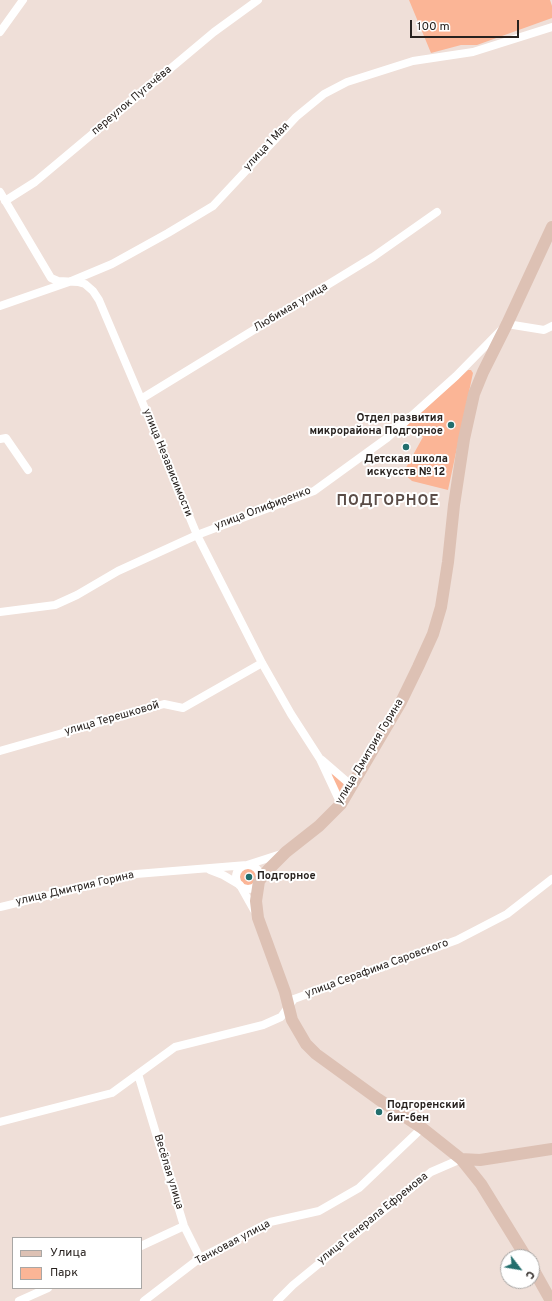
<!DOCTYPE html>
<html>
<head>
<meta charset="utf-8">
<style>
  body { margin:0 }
  #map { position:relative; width:552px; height:1301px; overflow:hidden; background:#efdfd8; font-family:Overpass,sans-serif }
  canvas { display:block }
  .legend { position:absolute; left:12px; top:1237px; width:130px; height:52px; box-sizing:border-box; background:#fff; border:1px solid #a9a7a5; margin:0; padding:5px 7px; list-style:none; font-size:12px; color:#28221f }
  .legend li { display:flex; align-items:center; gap:8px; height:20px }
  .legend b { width:20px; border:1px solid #a9a7a5 }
  .north { position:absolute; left:500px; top:1249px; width:40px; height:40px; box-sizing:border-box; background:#fff; border:1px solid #a9a7a5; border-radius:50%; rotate:121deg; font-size:11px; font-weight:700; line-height:16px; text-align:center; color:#28221f }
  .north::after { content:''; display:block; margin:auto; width:14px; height:18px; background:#226e6d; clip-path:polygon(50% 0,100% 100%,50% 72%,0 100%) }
  .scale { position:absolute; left:410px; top:20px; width:109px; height:18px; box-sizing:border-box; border:2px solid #28221f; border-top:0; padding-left:5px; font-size:12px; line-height:14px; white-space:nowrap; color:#28221f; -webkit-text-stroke:3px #fff; paint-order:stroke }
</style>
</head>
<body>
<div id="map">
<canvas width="552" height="1301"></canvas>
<ul class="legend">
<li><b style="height:5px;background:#ddc1b4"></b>Улица</li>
<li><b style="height:11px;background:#fbb596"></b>Парк</li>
</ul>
<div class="north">С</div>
<div class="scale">100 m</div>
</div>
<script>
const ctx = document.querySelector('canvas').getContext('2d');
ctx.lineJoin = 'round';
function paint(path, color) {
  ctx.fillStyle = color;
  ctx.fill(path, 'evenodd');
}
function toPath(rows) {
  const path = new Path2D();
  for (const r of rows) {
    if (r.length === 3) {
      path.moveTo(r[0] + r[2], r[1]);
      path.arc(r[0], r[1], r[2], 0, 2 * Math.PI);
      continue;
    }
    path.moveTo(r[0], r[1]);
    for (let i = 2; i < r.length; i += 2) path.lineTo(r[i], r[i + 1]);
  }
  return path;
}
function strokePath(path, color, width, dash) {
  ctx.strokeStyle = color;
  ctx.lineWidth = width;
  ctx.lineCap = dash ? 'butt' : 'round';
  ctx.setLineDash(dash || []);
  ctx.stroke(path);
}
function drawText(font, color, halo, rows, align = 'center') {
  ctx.font = font + ' Overpass,sans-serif';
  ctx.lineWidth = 4;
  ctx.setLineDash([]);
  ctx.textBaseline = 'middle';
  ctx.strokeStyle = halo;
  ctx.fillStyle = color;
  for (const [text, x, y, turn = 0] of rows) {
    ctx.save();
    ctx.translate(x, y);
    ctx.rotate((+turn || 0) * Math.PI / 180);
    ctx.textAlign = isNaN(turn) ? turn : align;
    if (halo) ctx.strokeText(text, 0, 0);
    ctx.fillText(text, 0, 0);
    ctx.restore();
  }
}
paint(toPath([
  [409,0,550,0,552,6,552,18,477,45,461,45,431,53],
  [468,370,471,370,473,373,448,490,412,481,403,473,423,437,406,426],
  [333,774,344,783,339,793,330,776],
  [248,877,8]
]), '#fbb596');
strokePath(toPath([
  [0,32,23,0],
  [0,192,51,278,58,281,78,282,85,284,93,291,99,300,141,399,197,535,262,663,291,714,320,759,341,804],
  [5,201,35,182,214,32,258,0],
  [0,306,69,282,112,264,168,233,213,206,296,117,324,94,347,82,413,61,473,52,552,27],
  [141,399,373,257,437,212],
  [0,439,6,438,28,470],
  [0,612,55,605,77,595,118,571,197,535,314,491,387,438,456,376,507,324,544,330,552,326],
  [0,751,164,704,183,708,262,663],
  [322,760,352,786],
  [248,877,12],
  [210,870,223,875,240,885,254,910],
  [0,907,136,874,247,865,281,854],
  [138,1074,184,1226,200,1258],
  [0,1122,112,1093,175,1047,263,1025,281,1017,294,999,457,940,507,914,552,879],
  [141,1246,184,1226],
  [19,1301,48,1288],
  [144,1301,200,1258,270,1222,319,1211,359,1188,422,1128],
  [277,1301,293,1285,431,1172,461,1159]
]), '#fff', 8);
strokePath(toPath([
  [461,1159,480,1160,552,1149],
  [526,1257,481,1184,461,1159,422,1128,378,1099,316,1054,306,1044,292,1020,285,992,258,918,256,901,259,881,268,870,286,852,319,826,341,804,401,702,418,667,433,634,441,607,448,562,454,505,464,439,474,394,483,372,507,324,552,227],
  [532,1267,551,1301]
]), '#ddc1b4', 12);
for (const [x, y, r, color] of [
  [451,425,4,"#226e6d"],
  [406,447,4,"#226e6d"],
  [249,877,4,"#226e6d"],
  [379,1112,4,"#226e6d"]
]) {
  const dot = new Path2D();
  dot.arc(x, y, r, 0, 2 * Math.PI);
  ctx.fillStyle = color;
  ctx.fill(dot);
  strokePath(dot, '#fff', 1.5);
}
drawText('11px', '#28221f', '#fff', [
  ["переулок Пугачёва",132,101,-40],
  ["улица 1 Мая",267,147,-47],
  ["Любимая улица",291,308,-31],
  ["улица Независимости",167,463,68],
  ["улица Олифиренко",263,509,-21],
  ["улица Терешковой",112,719,-16],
  ["улица Дмитрия Горина",370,752,-59],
  ["улица Дмитрия Горина",75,889,-13],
  ["улица Серафима Саровского",377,969,-20],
  ["Весёлая улица",168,1172,73],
  ["улица Генерала Ефремова",373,1219,-39],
  ["Танковая улица",233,1243,-28]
]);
drawText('bold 11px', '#28221f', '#fff', [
  ["Отдел развития",443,419,"right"],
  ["микрорайона Подгорное",443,432,"right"],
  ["Детская школа",406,460,"center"],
  ["искусств № 12",406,473,"center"],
  ["Подгорное",257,877],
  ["Подгоренский",387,1106],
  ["биг-бен",387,1119]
], 'left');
ctx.letterSpacing = '1px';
drawText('bold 15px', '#5b4d48', '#fff', [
  ["ПОДГОРНОЕ",388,502]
]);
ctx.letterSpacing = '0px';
</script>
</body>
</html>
